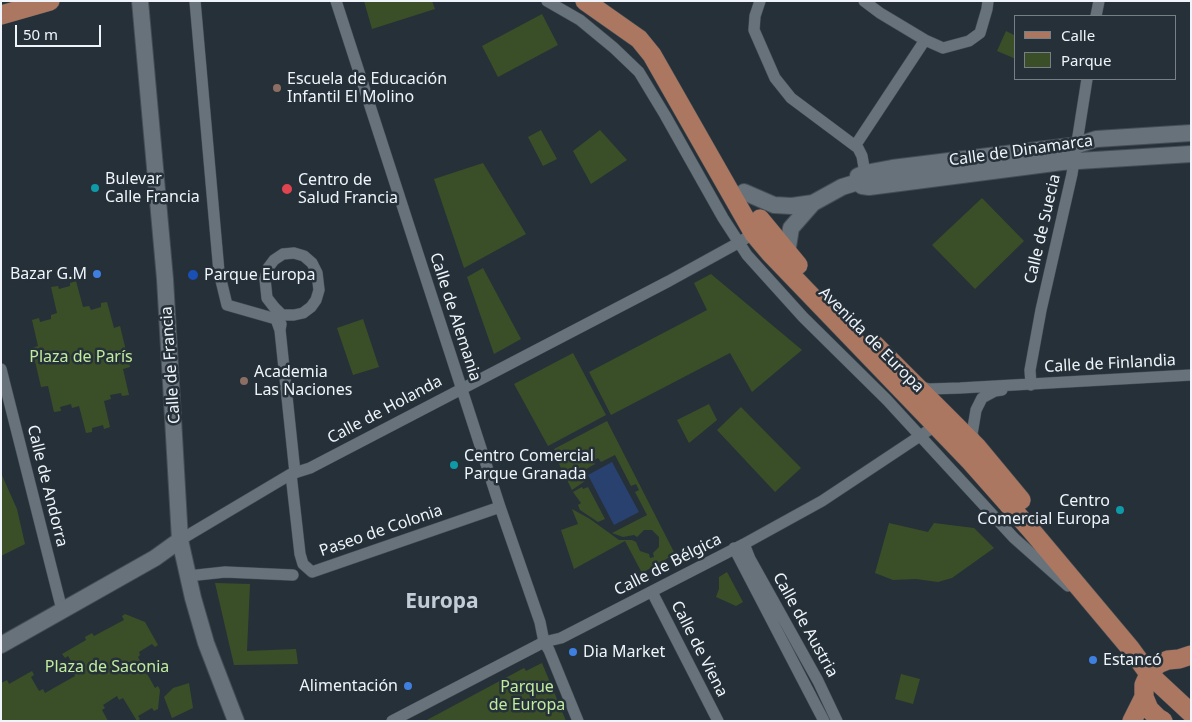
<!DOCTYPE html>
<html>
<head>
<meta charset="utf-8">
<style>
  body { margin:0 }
  #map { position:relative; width:1192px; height:722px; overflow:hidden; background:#263038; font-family:"Noto Sans",sans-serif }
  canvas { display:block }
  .frame { position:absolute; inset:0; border:2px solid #eef4fa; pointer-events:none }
  .legend { position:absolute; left:1014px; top:15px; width:162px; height:65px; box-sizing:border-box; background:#263038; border:1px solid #767e86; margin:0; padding:6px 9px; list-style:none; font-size:15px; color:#eef4fa }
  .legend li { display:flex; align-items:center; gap:10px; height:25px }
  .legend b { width:25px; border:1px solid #767e86 }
  .scale { position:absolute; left:15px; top:25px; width:86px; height:22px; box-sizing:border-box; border:2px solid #eef4fa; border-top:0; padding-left:6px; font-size:15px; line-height:18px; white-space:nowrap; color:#eef4fa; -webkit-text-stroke:4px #263038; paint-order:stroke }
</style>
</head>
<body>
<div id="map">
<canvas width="1192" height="722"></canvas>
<div class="frame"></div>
<ul class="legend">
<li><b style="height:6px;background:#ab7760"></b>Calle</li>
<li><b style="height:14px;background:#3a4f28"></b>Parque</li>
</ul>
<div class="scale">50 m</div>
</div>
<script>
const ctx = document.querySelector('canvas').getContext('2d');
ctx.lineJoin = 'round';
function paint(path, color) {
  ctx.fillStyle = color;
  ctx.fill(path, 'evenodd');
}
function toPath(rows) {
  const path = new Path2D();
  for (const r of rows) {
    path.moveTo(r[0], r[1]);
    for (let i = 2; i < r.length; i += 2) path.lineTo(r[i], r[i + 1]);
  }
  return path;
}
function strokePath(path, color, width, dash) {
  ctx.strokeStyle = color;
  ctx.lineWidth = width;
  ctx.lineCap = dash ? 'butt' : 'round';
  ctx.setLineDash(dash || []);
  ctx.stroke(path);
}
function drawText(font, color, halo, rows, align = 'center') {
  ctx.font = font + ' "Noto Sans",sans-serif';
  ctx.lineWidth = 5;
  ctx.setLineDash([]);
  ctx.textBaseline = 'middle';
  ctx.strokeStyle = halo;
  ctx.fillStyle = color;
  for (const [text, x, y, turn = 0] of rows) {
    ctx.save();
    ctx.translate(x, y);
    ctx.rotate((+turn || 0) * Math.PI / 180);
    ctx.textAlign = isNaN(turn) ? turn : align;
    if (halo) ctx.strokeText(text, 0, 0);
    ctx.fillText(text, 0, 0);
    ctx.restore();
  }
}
paint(toPath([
  [364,1,432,1,435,9,372,29],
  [542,14,558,45,498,77,482,46],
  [1006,31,1016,36,1016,59,997,51],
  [541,130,557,159,543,166,528,137],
  [600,130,627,160,591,184,573,151],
  [483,163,526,234,464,268,434,179],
  [982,198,1024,241,975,289,932,245],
  [483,268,521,339,494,354,467,277],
  [711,274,802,350,752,392,730,353,611,415,589,372,707,310,694,283],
  [76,281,83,307,89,306,91,310,101,307,101,303,107,302,114,328,120,326,130,367,123,369,129,395,122,396,121,393,110,395,111,399,104,401,110,427,104,429,103,425,92,428,92,432,86,433,79,406,72,408,71,404,60,407,61,411,54,412,48,386,41,387,32,348,38,346,32,320,39,318,40,322,51,319,51,315,57,313,51,287,58,286,59,289,70,286,70,283],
  [363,319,379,367,353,375,337,328],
  [573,353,606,415,548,446,514,384],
  [709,404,717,420,689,443,677,420],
  [741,407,801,468,775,492,717,430],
  [607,421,675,554,642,573,625,541,574,569,561,530,578,524,572,509,590,519,619,540,632,540,636,542,640,551,649,554,650,558,654,557,653,553,659,547,659,537,652,530,644,530,637,537,634,535,623,537,612,533,647,515,635,492,639,490,636,484,631,486,615,455,601,462,598,458,593,461,595,464,581,472,585,481,572,490,557,460,559,458,554,449],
  [1,473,17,509,25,544,1,556],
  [582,487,583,489,588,487,605,519,598,522,580,510,578,505,581,503,573,492],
  [889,523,928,532,934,523,974,528,994,548,952,578,938,582,916,579,893,580,875,573],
  [727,572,743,602,736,606,716,597,719,589,719,577],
  [215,583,250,584,247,651,296,649,298,664,234,665],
  [125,614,145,622,158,645,155,647,152,644,139,652,140,655,138,657,155,688,158,686,160,690,158,709,154,711,152,708,138,716,140,719,137,721,123,698,119,700,117,696,103,705,105,708,102,710,108,721,1,721,1,683,7,680,9,684,32,671,34,675,31,677,39,691,43,689,45,693,75,676,73,672,76,670,68,656,65,658,62,654,86,640,85,637,92,633,94,636,124,620,122,616],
  [542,663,566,721,425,721,524,668,526,671],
  [901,674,920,679,913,704,895,699],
  [189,683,193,708,172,718,164,697,173,688]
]), '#3a4f28');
paint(toPath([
  [612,462,639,512,614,525,588,475]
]), '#28416e');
const street = toPath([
  [195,1,219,272,227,305,276,319,280,330],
  [336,1,500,507,540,622,544,642,549,650,578,721],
  [547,1,580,20,614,48,639,72,665,115,723,218,747,255,803,317,887,400,1014,538,1068,586],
  [760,1,755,16,754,30,775,78,791,98,858,148,862,156,865,173],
  [864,1,880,13,925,40,943,48,969,41,980,33,987,9,988,1],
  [1096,16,1099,1],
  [855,146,925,40],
  [294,253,304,256,312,263,317,273,319,290,316,300,311,307,303,313,294,315,282,315,274,307,267,298,265,279,268,268,274,260,283,254,294,253],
  [281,324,280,330,295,473],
  [1,369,62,610],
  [1031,385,1030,370,1041,310,1072,174,1087,79],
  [918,386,929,389,960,388,1191,375],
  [976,443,972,434,976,410,982,398,995,391,1002,390],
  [291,474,300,554,303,564,312,572,500,507],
  [180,540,291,474,310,468,669,281,738,243,759,230],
  [744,544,750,559,818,681,837,721],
  [734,548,824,721],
  [188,576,225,572,293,575],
  [652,592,718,721],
  [392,721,544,642,561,638,744,544,822,501,941,422]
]);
const secondary = toPath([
  [140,1,165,279,180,540,193,598,206,643,236,721],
  [858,182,858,176,865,173,892,168,1078,145,1096,139,1191,133],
  [858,182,862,186,869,187,1062,162,1191,154],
  [744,192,774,205,792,206,813,203],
  [787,253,791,228,813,203,842,187,858,182],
  [1,645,155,558,180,540]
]);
const primary = toPath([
  [585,1,639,39,652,55,754,234,770,253,970,461,1031,530,1130,648,1149,674,1191,713],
  [1,15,50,1],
  [760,219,798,265],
  [874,344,977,447,1021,500],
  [1144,697,1149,709,1158,718,1163,721],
  [1132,721,1144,697,1144,685,1149,674,1158,664,1168,660,1179,659,1191,655]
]);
strokePath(street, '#454d54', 12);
strokePath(secondary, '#454d54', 18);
strokePath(primary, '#454d54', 20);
strokePath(street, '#67727b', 11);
strokePath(secondary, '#67727b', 16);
strokePath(primary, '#ab7760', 19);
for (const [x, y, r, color] of [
  [277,88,5,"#8d6e63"],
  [95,188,5,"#0f9aa8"],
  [287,189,6,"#e0444e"],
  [97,274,5,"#3f7fe0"],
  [193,275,6,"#1a4fb4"],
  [244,381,5,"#8d6e63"],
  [454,465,5,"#0f9aa8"],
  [1120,510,5,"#0f9aa8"],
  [573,652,5,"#3f7fe0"],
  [1093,660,5,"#3f7fe0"],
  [408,686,5,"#3f7fe0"]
]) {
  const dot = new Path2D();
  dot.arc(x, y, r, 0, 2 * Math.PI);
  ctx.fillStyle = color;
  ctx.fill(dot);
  strokePath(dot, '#263038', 2);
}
drawText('16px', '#eef4fa', '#263038', [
  ["Escuela de Educación",287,79],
  ["Infantil El Molino",287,97],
  ["Bulevar",105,179],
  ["Calle Francia",105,197],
  ["Centro de",298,180],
  ["Salud Francia",298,198],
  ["Bazar G.M",87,274,"right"],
  ["Parque Europa",204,275],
  ["Academia",254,372],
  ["Las Naciones",254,390],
  ["Centro Comercial",464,456],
  ["Parque Granada",464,474],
  ["Centro",1110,501,"right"],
  ["Comercial Europa",1110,519,"right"],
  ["Dia Market",583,652],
  ["Estancó",1103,660],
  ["Alimentación",398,686,"right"]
], 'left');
drawText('16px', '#eef4fa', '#263038', [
  ["Calle de Dinamarca",1021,151,-8],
  ["Calle de Suecia",1043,229,-77],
  ["Calle de Alemania",455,317,72],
  ["Avenida de Europa",871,340,45],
  ["Calle de Finlandia",1110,364,-3],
  ["Calle de Francia",171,365,-94],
  ["Calle de Holanda",385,410,-28],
  ["Calle de Andorra",47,486,76],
  ["Paseo de Colonia",381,531,-19],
  ["Calle de Bélgica",668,565,-27],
  ["Calle de Austria",805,625,61],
  ["Calle de Viena",699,649,63]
]);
drawText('16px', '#c0ec9d', '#263038', [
  ["Plaza de París",81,357],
  ["Plaza de Saconia",107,667],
  ["Parque",527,687],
  ["de Europa",527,705]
]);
drawText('bold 21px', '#c1ccd7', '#263038', [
  ["Europa",442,602]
]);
</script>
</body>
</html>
